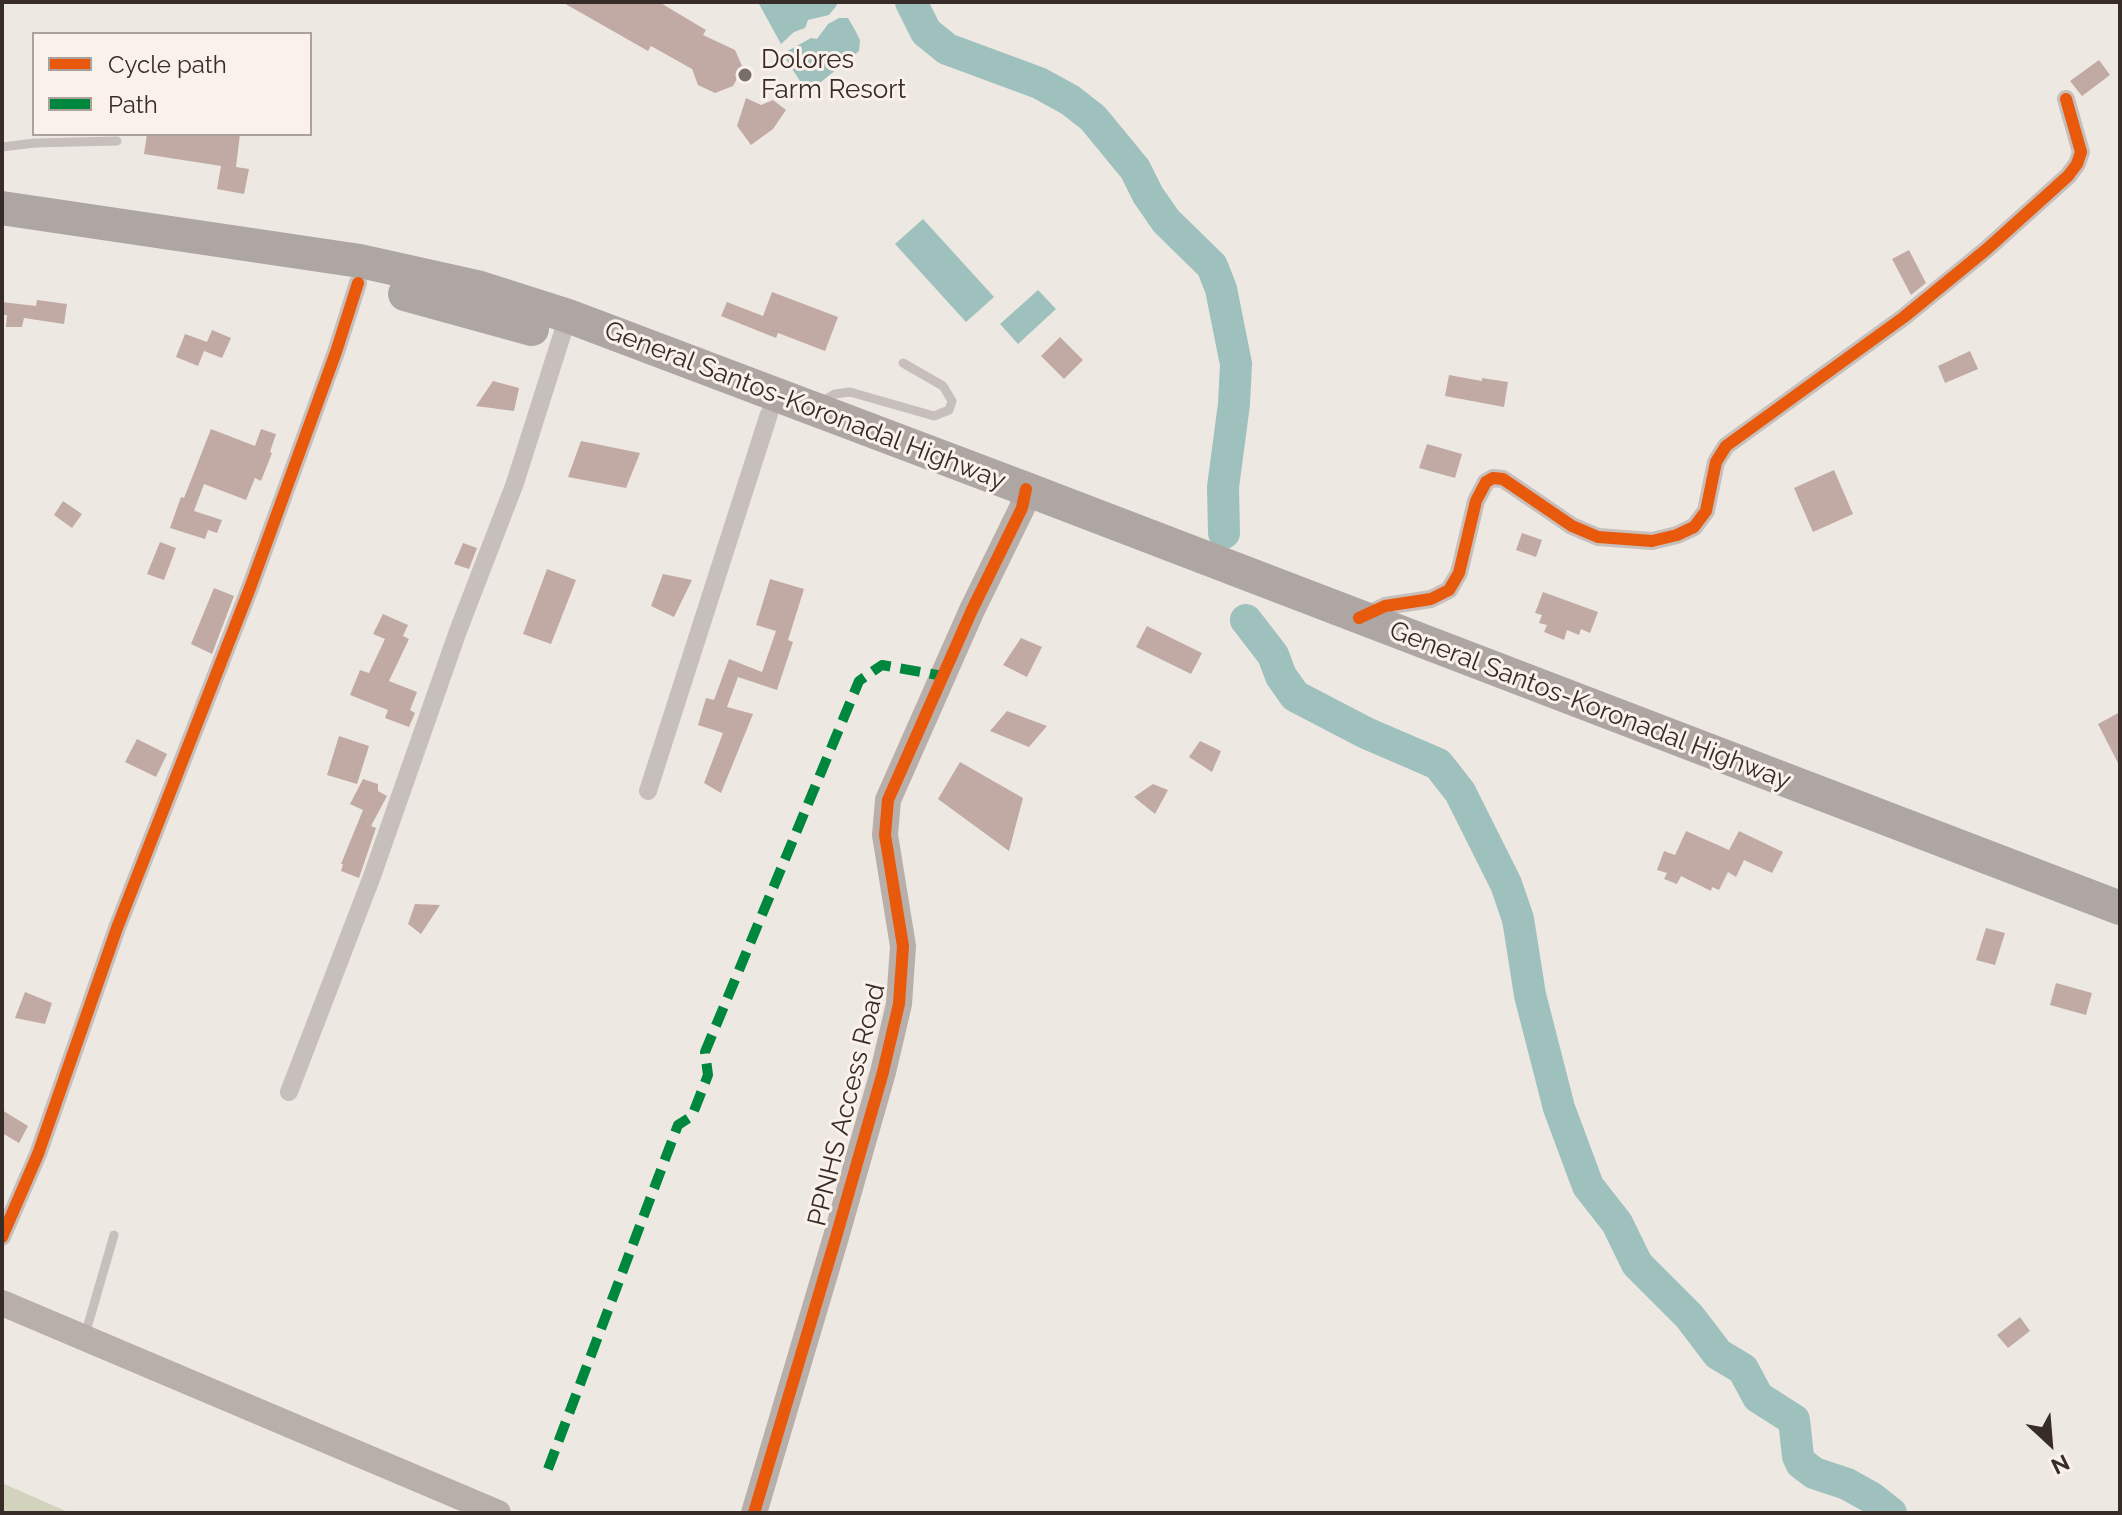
<!DOCTYPE html>
<html>
<head>
<meta charset="utf-8">
<style>
  body { margin:0 }
  #map { position:relative; width:2122px; height:1515px; overflow:hidden; background:#eee8e3; font-family:Raleway,sans-serif }
  canvas { display:block }
  .frame { position:absolute; inset:0; border:4px solid #382c29; pointer-events:none }
  .legend { position:absolute; left:32px; top:32px; width:280px; height:104px; box-sizing:border-box; background:#faf1ea; border:2px solid #aca29d; margin:0; padding:10px 14px; list-style:none; font-size:24px; color:#382c29 }
  .legend li { display:flex; align-items:center; gap:16px; height:40px }
  .legend b { width:40px; border:2px solid #aca29d }
  .north { position:absolute; left:2010px; top:1403px; width:80px; height:80px; -webkit-text-stroke:6px #faf1ea; paint-order:stroke; rotate:154deg; font-size:22px; font-weight:700; line-height:32px; text-align:center; color:#382c29 }
  .north::after { content:''; display:block; margin:auto; width:28px; height:36px; background:#382c29; clip-path:polygon(50% 0,100% 100%,50% 72%,0 100%) }
</style>
</head>
<body>
<div id="map">
<canvas width="2122" height="1515"></canvas>
<div class="frame"></div>
<ul class="legend">
<li><b style="height:10px;background:#e8590c"></b>Cycle path</li>
<li><b style="height:10px;background:#00873e"></b>Path</li>
</ul>
<div class="north">N</div>
</div>
<script>
const ctx = document.querySelector('canvas').getContext('2d');
ctx.lineJoin = 'round';
function paint(path, color) {
  ctx.fillStyle = color;
  ctx.fill(path, 'evenodd');
}
function toPath(rows) {
  const path = new Path2D();
  for (const r of rows) {
    path.moveTo(r[0], r[1]);
    for (let i = 2; i < r.length; i += 2) path.lineTo(r[i], r[i + 1]);
  }
  return path;
}
function strokePath(path, color, width, dash) {
  ctx.strokeStyle = color;
  ctx.lineWidth = width;
  ctx.lineCap = dash ? 'butt' : 'round';
  ctx.setLineDash(dash || []);
  ctx.stroke(path);
}
function drawText(font, color, halo, rows, align = 'center') {
  ctx.font = font + ' Raleway,sans-serif';
  ctx.lineWidth = 6;
  ctx.setLineDash([]);
  ctx.textBaseline = 'middle';
  ctx.strokeStyle = halo;
  ctx.fillStyle = color;
  for (const [text, x, y, turn = 0] of rows) {
    ctx.save();
    ctx.translate(x, y);
    ctx.rotate((+turn || 0) * Math.PI / 180);
    ctx.textAlign = isNaN(turn) ? turn : align;
    if (halo) ctx.strokeText(text, 0, 0);
    ctx.fillText(text, 0, 0);
    ctx.restore();
  }
}
paint(toPath([
  [2,1483,70,1513,2,1513]
]), '#d1d3bc');
paint(toPath([
  [762,2,836,2,837,5,829,15,808,20,805,28,794,32,781,44,759,4],
  [839,18,848,18,855,30,860,40,859,51,821,82,811,87,802,84,787,61,784,53,811,38,817,39,828,24],
  [923,219,994,297,966,322,895,244],
  [1038,290,1056,309,1018,344,1000,324]
]), '#9ec1bd');
strokePath(toPath([
  [911,2,926,32,947,49,1039,83,1070,100,1093,118,1135,169,1148,195,1166,221,1212,266,1221,289,1236,364,1234,404,1223,487,1224,533],
  [1246,620,1273,655,1281,676,1295,696,1366,733,1438,764,1460,792,1506,884,1518,919,1530,995,1559,1108,1588,1186,1617,1223,1637,1264,1689,1316,1718,1354,1743,1369,1758,1397,1794,1420,1798,1456,1801,1463,1814,1473,1847,1484,1872,1498,1891,1513]
]), '#9ec1bd', 32);
paint(toPath([
  [562,2,659,2,706,30,703,35,735,50,743,68,733,86,715,93,698,85,692,69,651,46,648,51],
  [2099,60,2110,75,2082,96,2070,81],
  [746,98,761,105,773,100,786,110,773,129,751,145,737,126],
  [147,134,240,134,236,167,249,169,244,194,217,189,221,166,144,154],
  [1909,250,1926,283,1911,295,1892,259],
  [772,292,838,317,825,351,778,333,776,338,721,316,727,302,763,316],
  [37,300,67,304,64,324,24,318,22,327,6,327,7,315,2,315,2,302,36,306],
  [212,330,231,338,222,358,204,351,198,366,176,357,185,334,207,342],
  [1060,337,1083,360,1064,379,1041,356],
  [1970,351,1978,369,1945,383,1938,366],
  [1449,375,1482,381,1482,378,1508,382,1504,407,1445,396],
  [493,381,519,388,514,411,476,406],
  [211,429,255,446,261,429,276,434,270,452,272,453,261,481,255,478,246,500,204,484,194,511,222,520,217,533,208,530,205,539,170,528,181,497,184,498],
  [581,441,640,453,626,488,568,477],
  [1427,444,1462,454,1455,478,1419,468],
  [1834,470,1853,514,1813,532,1794,488],
  [63,501,82,514,72,528,54,515],
  [1522,533,1542,540,1536,557,1516,550],
  [160,542,176,548,164,580,147,574],
  [463,543,477,548,469,569,454,564],
  [547,569,576,580,551,644,523,634],
  [663,574,692,580,674,617,651,606],
  [770,579,804,589,788,640,793,642,777,690,738,677,727,707,753,714,721,793,704,783,723,733,698,725,706,698,714,700,729,659,762,672,776,631,756,625],
  [214,588,234,596,212,654,191,644],
  [1543,592,1598,612,1590,633,1581,629,1579,635,1567,630,1564,640,1544,632,1547,625,1539,623,1542,615,1535,613],
  [383,614,408,625,403,636,409,639,389,681,417,692,410,710,415,713,409,727,385,718,388,710,350,695,360,670,369,673,385,639,373,634],
  [1147,626,1202,653,1191,674,1136,647],
  [1021,638,1042,647,1027,677,1003,665],
  [1007,711,1047,726,1029,747,990,731],
  [2120,712,2120,767,2098,724],
  [339,736,369,746,357,784,327,775],
  [137,739,167,754,156,777,125,762],
  [1200,741,1221,751,1212,772,1189,757],
  [960,762,1023,798,1009,851,938,799],
  [363,779,378,784,378,791,387,796,371,826,376,828,359,878,341,871,343,864,341,864,363,810,350,804],
  [1153,784,1168,790,1155,814,1134,797],
  [1686,831,1729,850,1739,831,1783,852,1772,873,1744,860,1736,877,1728,872,1719,890,1712,887,1711,891,1681,876,1677,884,1664,879,1667,873,1657,870,1664,851,1675,855],
  [415,904,440,905,421,934,408,924],
  [1986,928,2005,933,1995,965,1976,960],
  [2056,983,2092,993,2086,1015,2050,1005],
  [25,992,52,1003,45,1024,15,1018],
  [2,1110,28,1126,19,1143,2,1133],
  [2020,1317,2030,1331,2008,1348,1997,1335]
]), '#c1aaa4');
strokePath(toPath([
  [2,147,35,143,117,141],
  [821,402,835,394,850,392,934,416,949,410,952,401,943,386,903,363],
  [85,1335,114,1235]
]), '#c7bfbb', 9);
strokePath(toPath([
  [1362,617,1385,606,1431,599,1449,590,1459,573,1476,501,1486,482,1493,478,1503,479,1572,526,1598,537,1652,541,1677,535,1694,527,1706,511,1716,462,1726,446,1904,317,1987,249,2068,176,2077,164,2081,152,2066,99],
  [648,791,769,414],
  [289,1092,371,879,458,631,515,483,568,316],
  [2,1237,38,1154,117,928,250,588,336,352,358,283]
]), '#c7bfbb', 18);
strokePath(toPath([
  [2,1303,498,1513],
  [754,1513,836,1237,883,1072,899,1004,903,946,885,835,888,800,972,610,1022,508,1026,489]
]), '#b8afab', 26);
strokePath(toPath([
  [2,208,360,261,477,287,568,316,1026,489,2120,908],
  [405,294,532,329]
]), '#ada6a2', 34);
strokePath(toPath([
  [548,1469,678,1125,692,1116,708,1075,705,1052,859,681,882,665,943,676]
]), '#00873e', 10, [20, 10]);
strokePath(toPath([
  [1359,618,1385,606,1431,599,1449,590,1459,573,1476,501,1486,482,1493,478,1503,479,1572,526,1598,537,1652,541,1677,535,1694,527,1706,511,1716,462,1726,446,1904,317,1987,249,2068,176,2077,164,2081,152,2066,99],
  [2,1237,38,1154,117,928,250,588,336,352,358,283],
  [754,1513,836,1237,883,1072,899,1004,903,946,885,835,888,800,972,610,1022,508,1026,489]
]), '#e8590c', 12);
for (const [x, y, r, color] of [
  [745,75,8,"#786e6a"]
]) {
  const dot = new Path2D();
  dot.arc(x, y, r, 0, 2 * Math.PI);
  ctx.fillStyle = color;
  ctx.fill(dot);
  strokePath(dot, '#faf1ea', 3);
}
drawText('26px', '#382c29', '#faf1ea', [
  ["Dolores",761,60],
  ["Farm Resort",761,90]
], 'left');
drawText('26px', '#382c29', '#faf1ea', [
  ["General Santos-Koronadal Highway",805,406,21],
  ["General Santos-Koronadal Highway",1590,706,21],
  ["PPNHS Access Road",847,1105,-76]
]);
</script>
</body>
</html>
